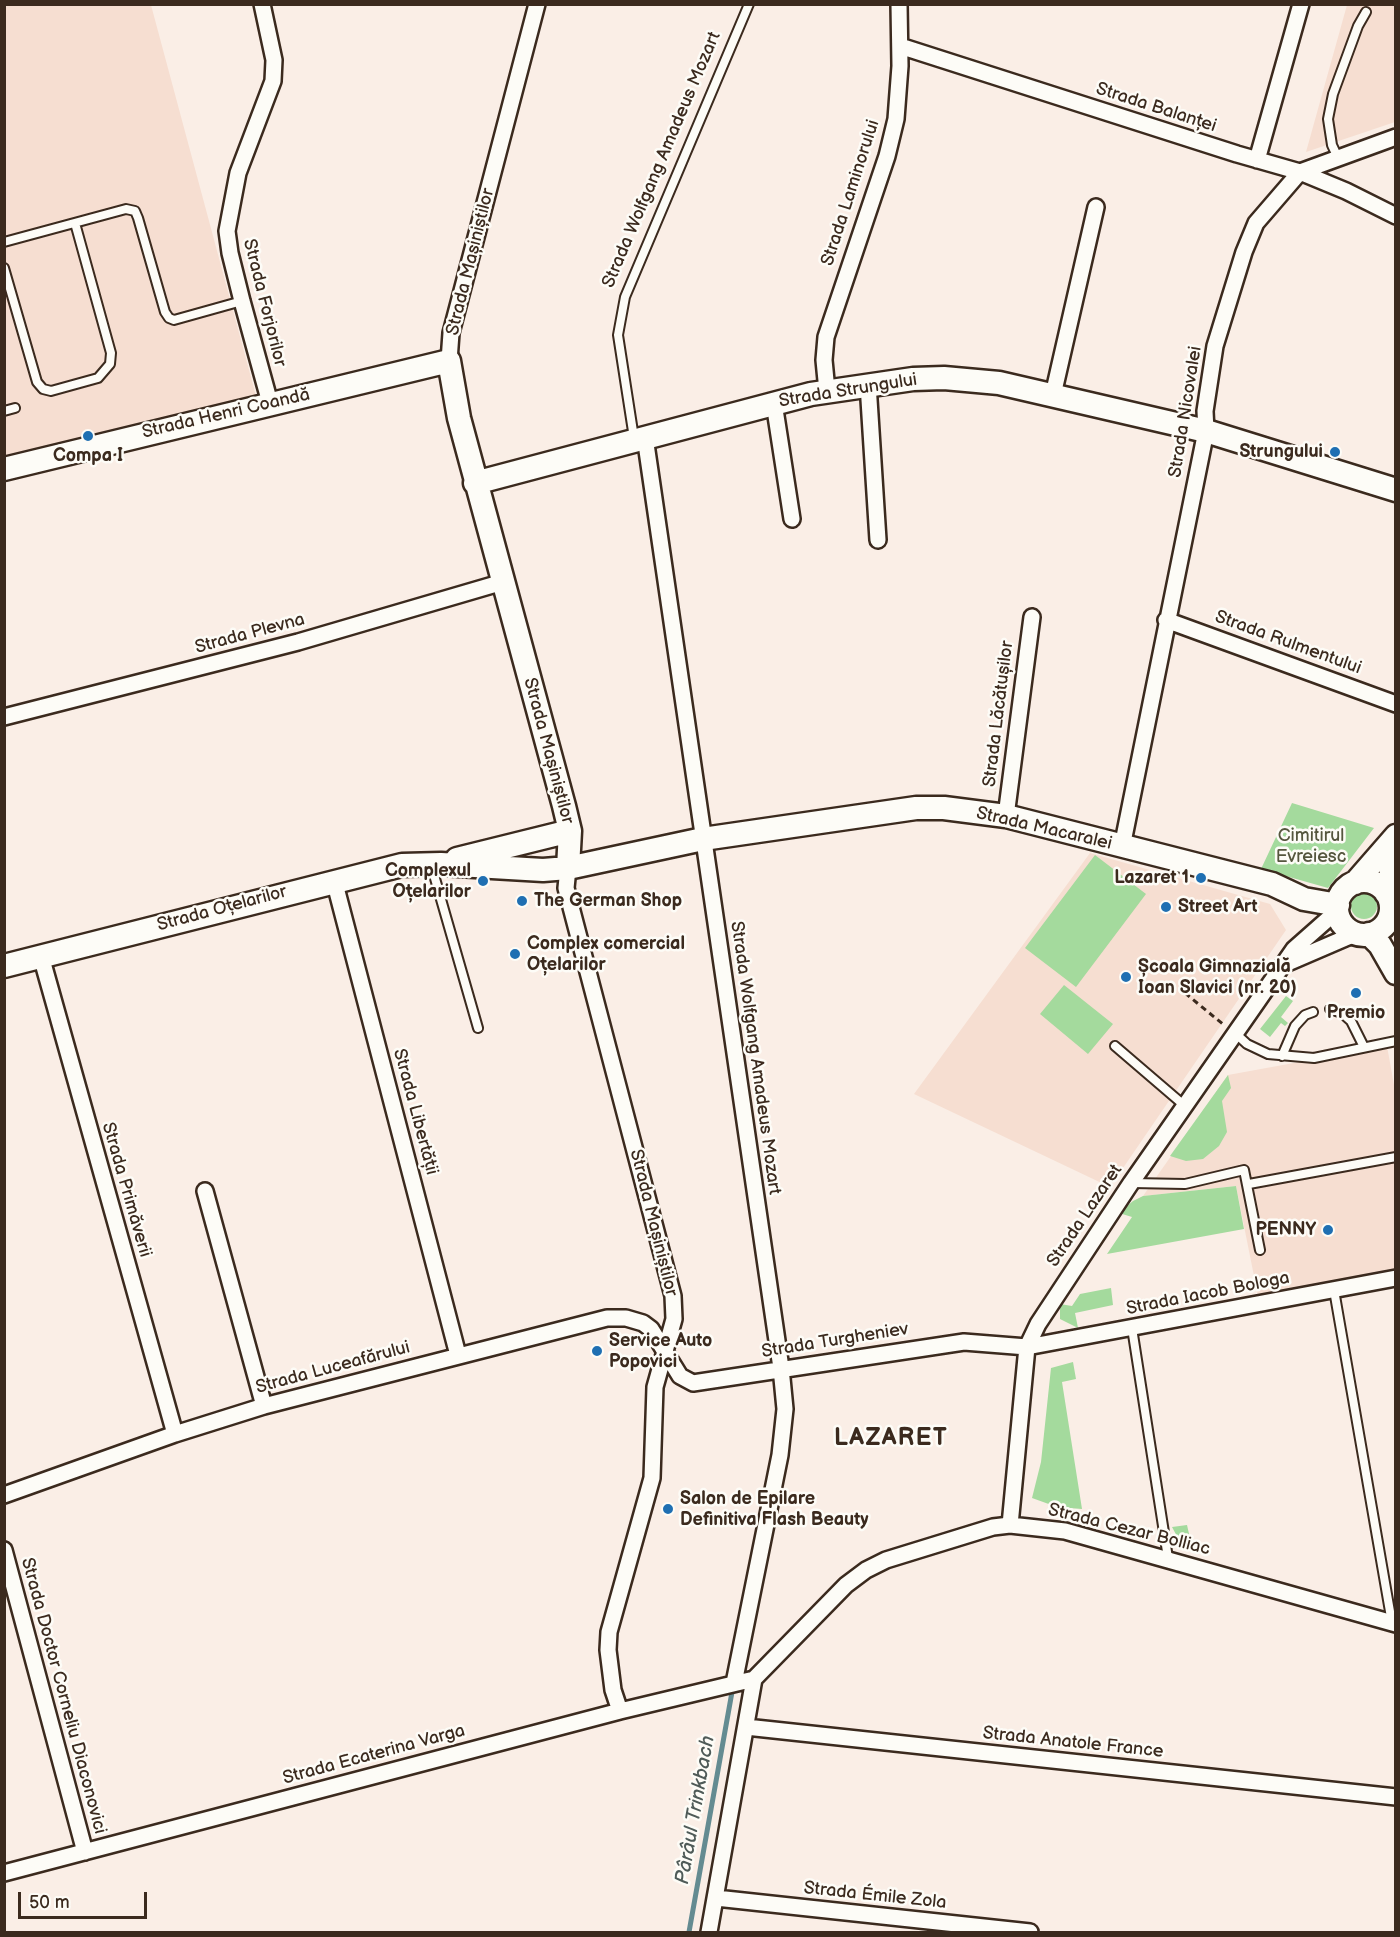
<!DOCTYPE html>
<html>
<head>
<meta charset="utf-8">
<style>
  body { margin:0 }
  #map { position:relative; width:1400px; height:1937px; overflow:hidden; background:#faeee6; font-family:"Balsamiq Sans",sans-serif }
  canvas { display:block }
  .frame { position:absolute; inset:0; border:6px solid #3b2a1e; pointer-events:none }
  .scale { position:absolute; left:18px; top:1892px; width:129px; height:27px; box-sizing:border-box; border:3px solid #3b2a1e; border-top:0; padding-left:8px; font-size:18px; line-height:21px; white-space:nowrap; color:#3b2a1e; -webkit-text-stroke:4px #fdfcf7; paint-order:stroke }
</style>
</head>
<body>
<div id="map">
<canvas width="1400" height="1937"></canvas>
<div class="frame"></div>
<div class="scale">50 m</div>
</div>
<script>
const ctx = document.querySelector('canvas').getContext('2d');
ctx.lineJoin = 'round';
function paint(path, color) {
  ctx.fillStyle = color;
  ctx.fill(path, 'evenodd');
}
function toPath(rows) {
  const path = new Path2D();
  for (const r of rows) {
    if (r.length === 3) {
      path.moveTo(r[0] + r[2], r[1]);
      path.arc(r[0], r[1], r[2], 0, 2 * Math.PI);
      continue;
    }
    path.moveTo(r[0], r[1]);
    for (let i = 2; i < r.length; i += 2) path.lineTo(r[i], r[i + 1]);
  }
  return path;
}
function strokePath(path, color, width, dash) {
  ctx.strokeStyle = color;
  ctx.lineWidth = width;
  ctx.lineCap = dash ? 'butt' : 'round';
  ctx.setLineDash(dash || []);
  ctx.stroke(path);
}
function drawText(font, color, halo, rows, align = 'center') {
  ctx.font = font + ' "Balsamiq Sans",sans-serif';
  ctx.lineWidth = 5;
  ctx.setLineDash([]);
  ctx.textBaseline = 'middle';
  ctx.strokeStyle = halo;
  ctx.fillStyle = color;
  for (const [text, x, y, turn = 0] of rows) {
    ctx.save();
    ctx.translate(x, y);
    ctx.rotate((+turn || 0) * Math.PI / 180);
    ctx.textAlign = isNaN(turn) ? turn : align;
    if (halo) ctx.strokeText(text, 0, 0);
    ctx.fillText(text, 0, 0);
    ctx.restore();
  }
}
paint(toPath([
  [5,5,151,5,256,396,5,457],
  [1347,5,1395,5,1395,122,1306,152],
  [1090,853,1270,904,1286,930,1110,1187,914,1094],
  [1387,1046,1396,1096,1395,1271,1258,1296,1236,1186,1143,1196,1228,1075]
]), '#f6ded1');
paint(toPath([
  [1292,803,1374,828,1328,888,1261,869],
  [1095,855,1146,894,1076,987,1025,948],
  [1364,906,13],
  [1064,985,1113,1024,1088,1054,1040,1014],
  [1286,996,1293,1001,1281,1017,1288,1023,1285,1026,1281,1023,1270,1037,1260,1029],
  [1228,1075,1231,1088,1222,1101,1227,1132,1219,1146,1203,1159,1186,1161,1170,1156],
  [1236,1186,1244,1229,1107,1254,1132,1217,1119,1213,1133,1201,1143,1196],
  [1111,1288,1113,1305,1075,1313,1078,1328,1060,1319,1060,1304,1072,1306,1080,1294],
  [1073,1362,1076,1379,1062,1382,1082,1509,1057,1507,1032,1498,1041,1462,1051,1368],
  [1187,1525,1192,1547,1179,1540,1172,1527]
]), '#a4da9d');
strokePath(toPath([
  [689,1932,732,1692]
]), '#648b91', 5);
const lane = toPath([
  [1338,158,1332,145,1328,119,1333,94,1358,26,1366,12],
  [4,242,126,209,135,211,138,218,165,312,169,318,174,320,242,301],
  [4,268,37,382,43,389,51,391,98,378,110,364,111,353,75,223],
  [4,411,15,408],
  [634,438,618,335,625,297,749,4],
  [432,868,478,1028],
  [1330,1009,1342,1013,1351,1021,1364,1047],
  [1235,1033,1247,1044,1268,1054,1314,1058,1396,1041],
  [1115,1046,1185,1106],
  [1282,1056,1295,1026,1305,1015,1313,1012],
  [1132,1183,1185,1184,1244,1170,1260,1250],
  [1249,1184,1396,1157],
  [1334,1290,1392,1623],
  [1132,1328,1168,1558]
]);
const street = toPath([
  [262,4,274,60,273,81,238,173,227,231,230,253,242,301,270,403],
  [900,46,1237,154,1300,172,1346,191,1396,216],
  [1257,160,1301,4],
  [449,361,451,333,537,4],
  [868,384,878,540],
  [827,391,824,360,826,337,887,156,896,119,900,66,899,4],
  [1053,395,1096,207],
  [774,403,792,519],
  [645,437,781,1368,785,1409,780,1455,734,1683],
  [1166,620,1396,704],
  [4,717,298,642,503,582],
  [1006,816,1032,617],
  [1122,847,1206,431,1205,411,1215,346,1244,252,1256,223,1300,172,1396,137],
  [568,868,566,888,673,1296,674,1319,655,1387,652,1478,609,1632,608,1650,613,1690,620,1711],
  [334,880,458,1355],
  [41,956,175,1434],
  [1285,964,1357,933],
  [205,1191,264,1406],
  [4,1495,175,1434,264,1406,607,1318,626,1318,643,1323,651,1329,680,1376,693,1383,964,1342,1027,1347,1396,1278],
  [1010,1525,1027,1347,1038,1324,1131,1183,1294,949,1337,911],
  [4,1550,85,1852],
  [754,1679,846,1585,866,1570,886,1560,993,1527,1010,1525,1065,1531,1396,1624],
  [746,1727,1396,1797],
  [4,1873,620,1711,754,1679],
  [716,1898,1030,1932],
  [709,1932,754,1679]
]);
const secondary = toPath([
  [4,469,449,361,459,418,564,806,570,831,568,868],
  [475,483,811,394,913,379,944,378,999,383,1206,431,1396,490],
  [457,859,570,831],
  [1364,908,27],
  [1355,883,1396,836],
  [1386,893,1396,852],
  [1369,934,1380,945,1396,973],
  [4,966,402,865,441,864,543,870,568,868,703,839,916,808,944,808,1006,816,1272,884,1304,899,1338,905]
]);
strokePath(lane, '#3b2a1e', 12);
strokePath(street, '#3b2a1e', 20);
strokePath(secondary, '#3b2a1e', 27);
strokePath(toPath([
  [1185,993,1224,1025]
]), '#3b2a1e', 3, [6, 4.5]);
strokePath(lane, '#fdfcf7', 8);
strokePath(street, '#fdfcf7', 15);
strokePath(secondary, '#fdfcf7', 22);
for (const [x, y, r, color] of [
  [88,436,6,"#1f6fb2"],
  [1335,452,6,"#1f6fb2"],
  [1201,878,6,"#1f6fb2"],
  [483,881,6,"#1f6fb2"],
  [522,901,6,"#1f6fb2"],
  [1166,907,6,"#1f6fb2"],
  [515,954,6,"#1f6fb2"],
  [1126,977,6,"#1f6fb2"],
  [1356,993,6,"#1f6fb2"],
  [1328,1230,6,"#1f6fb2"],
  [597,1351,6,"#1f6fb2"],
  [668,1509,6,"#1f6fb2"]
]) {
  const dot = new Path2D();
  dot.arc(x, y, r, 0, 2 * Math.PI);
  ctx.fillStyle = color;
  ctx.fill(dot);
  strokePath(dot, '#fdfcf7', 2);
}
drawText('18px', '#3b2a1e', '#fdfcf7', [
  ["Strada Balanței",1156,108,18],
  ["Strada Wolfgang Amadeus Mozart",662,160,-67],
  ["Strada Laminorului",851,193,-72],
  ["Strada Mașiniștilor",471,262,-76],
  ["Strada Forjorilor",264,303,76],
  ["Strada Strungului",848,391,-9],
  ["Strada Nicovalei",1186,412,-81],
  ["Strada Henri Coandă",226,414,-13],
  ["Strada Plevna",250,634,-15],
  ["Strada Rulmentului",1288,643,20],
  ["Strada Lăcătușilor",999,714,-83],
  ["Strada Mașiniștilor",548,751,75],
  ["Strada Macaralei",1044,829,13],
  ["Strada Oțelarilor",222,909,-15],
  ["Strada Wolfgang Amadeus Mozart",755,1058,82],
  ["Strada Libertății",415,1112,75],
  ["Strada Primăverii",126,1190,74],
  ["Strada Lazaret",1085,1216,-56],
  ["Strada Mașiniștilor",653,1223,76],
  ["Strada Iacob Bologa",1208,1294,-11],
  ["Strada Turgheniev",835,1341,-9],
  ["Strada Luceafărului",333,1368,-15],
  ["Strada Cezar Bolliac",1129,1530,14],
  ["Strada Doctor Corneliu Diaconovici",63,1696,75],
  ["Strada Anatole France",1073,1743,6],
  ["Strada Ecaterina Varga",374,1755,-15],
  ["Strada Émile Zola",875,1896,6]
]);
drawText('bold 18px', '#3b2a1e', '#fdfcf7', [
  ["Strungului",1323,452,"right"],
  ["Compa I",88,456,"center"],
  ["Complexul",471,871,"right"],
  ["Oțelarilor",471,892,"right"],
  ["Lazaret 1",1189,878,"right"],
  ["The German Shop",534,901],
  ["Street Art",1178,907],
  ["Complex comercial",527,944],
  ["Oțelarilor",527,965],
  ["Școala Gimnazială",1138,967],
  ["Ioan Slavici (nr. 20)",1138,988],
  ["Premio",1356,1013,"center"],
  ["PENNY",1316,1230,"right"],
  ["Service Auto",609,1341],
  ["Popovici",609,1362],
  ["Salon de Epilare",680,1499],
  ["Definitiva Flash Beauty",680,1520]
], 'left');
drawText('18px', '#55563e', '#fdfcf7', [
  ["Cimitirul",1311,836],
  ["Evreiesc",1311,857]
]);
drawText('italic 20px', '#4f5b58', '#fdfcf7', [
  ["Pârâul Trinkbach",696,1810,-80]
]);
ctx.letterSpacing = '1.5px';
drawText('bold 24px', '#3b2a1e', '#fdfcf7', [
  ["LAZARET",891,1439]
]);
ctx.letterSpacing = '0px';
</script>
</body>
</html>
